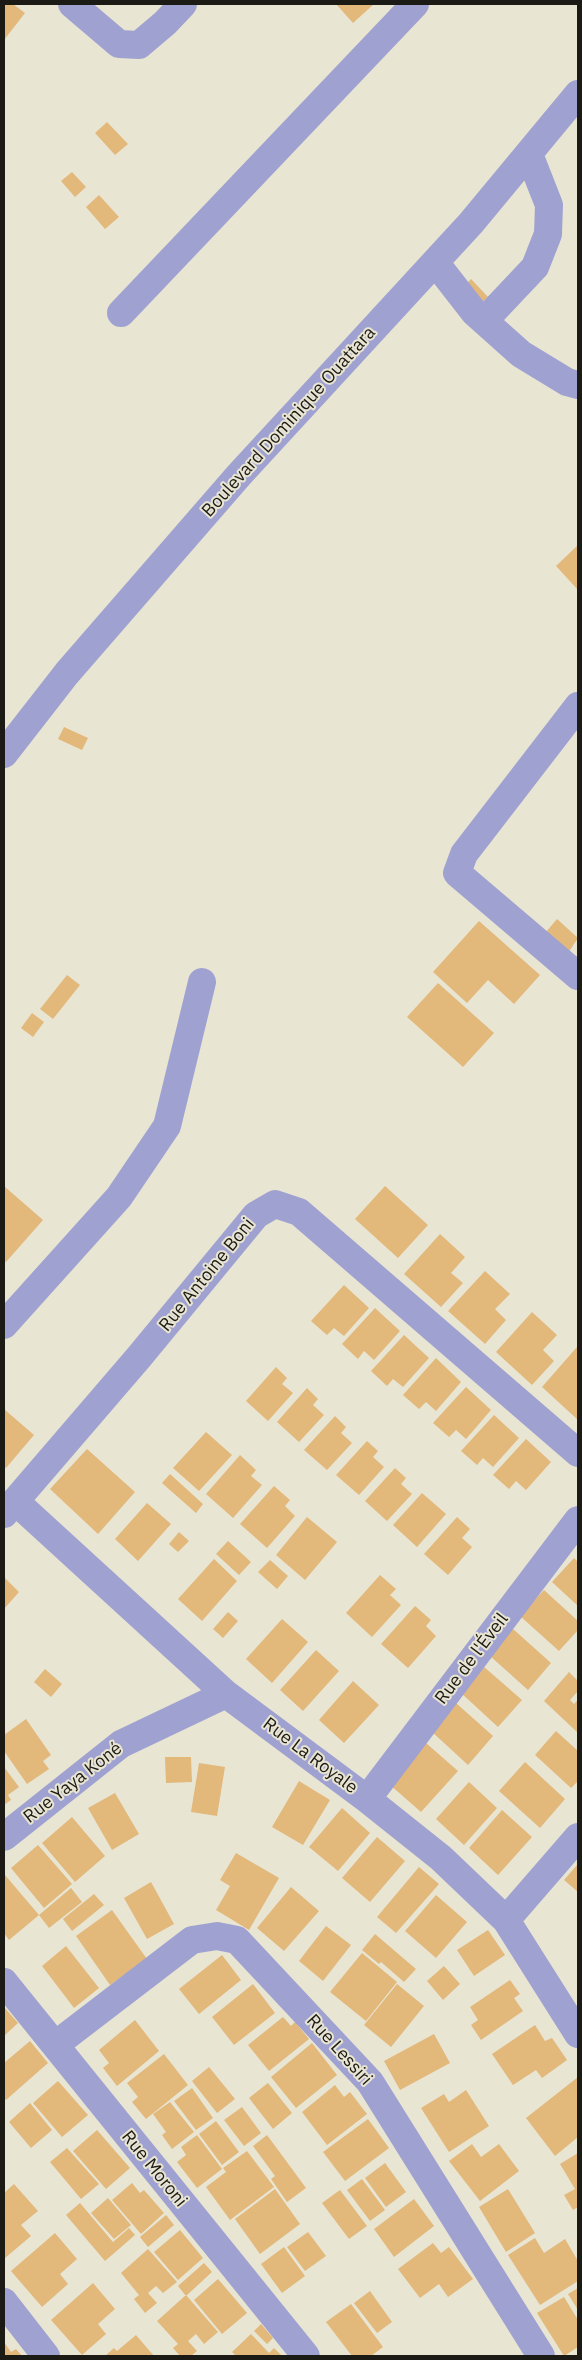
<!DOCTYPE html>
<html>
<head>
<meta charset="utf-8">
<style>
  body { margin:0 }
  #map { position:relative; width:582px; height:2360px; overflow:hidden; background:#e9e5d3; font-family:"IBM Plex Sans",sans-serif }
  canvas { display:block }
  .frame { position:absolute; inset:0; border:5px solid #1c1a14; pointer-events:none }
</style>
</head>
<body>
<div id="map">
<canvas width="582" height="2360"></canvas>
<div class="frame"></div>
</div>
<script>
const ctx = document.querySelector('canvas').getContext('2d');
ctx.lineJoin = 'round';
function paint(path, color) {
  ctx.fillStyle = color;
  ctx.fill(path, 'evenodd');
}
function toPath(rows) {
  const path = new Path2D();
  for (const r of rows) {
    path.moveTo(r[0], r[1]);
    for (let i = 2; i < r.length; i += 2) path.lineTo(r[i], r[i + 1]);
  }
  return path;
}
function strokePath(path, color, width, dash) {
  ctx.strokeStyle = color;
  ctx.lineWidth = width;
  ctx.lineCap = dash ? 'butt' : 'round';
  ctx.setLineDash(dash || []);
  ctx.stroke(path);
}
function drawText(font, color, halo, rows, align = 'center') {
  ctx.font = font + ' "IBM Plex Sans",sans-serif';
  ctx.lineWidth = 4;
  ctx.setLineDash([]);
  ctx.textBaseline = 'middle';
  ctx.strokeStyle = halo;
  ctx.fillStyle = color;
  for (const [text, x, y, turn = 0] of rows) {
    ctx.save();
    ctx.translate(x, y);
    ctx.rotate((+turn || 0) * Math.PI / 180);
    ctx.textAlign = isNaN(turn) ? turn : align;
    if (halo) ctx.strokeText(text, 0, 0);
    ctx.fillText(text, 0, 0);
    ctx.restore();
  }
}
paint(toPath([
  [4,4,13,4,25,13,4,40],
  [336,4,374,4,353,23],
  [107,122,128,144,115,155,95,133],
  [72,172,86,187,75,197,61,181],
  [99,195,119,217,105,229,86,207],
  [471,279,488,297,475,309,459,291],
  [578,545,578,590,556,566],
  [64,727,88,738,82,750,58,739],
  [557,919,578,938,568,953,546,932],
  [479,921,540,975,514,1004,488,980,467,1003,433,972],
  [67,975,80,985,53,1019,40,1009],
  [438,983,494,1033,463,1067,407,1017],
  [32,1013,44,1022,33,1037,21,1028],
  [4,1186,43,1220,6,1262,4,1260],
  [385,1186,428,1225,398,1258,355,1219],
  [440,1234,465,1257,451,1273,463,1283,441,1307,404,1274],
  [485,1271,510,1294,495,1309,506,1320,485,1344,448,1311],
  [344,1285,369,1308,344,1336,334,1328,327,1335,311,1321],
  [375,1308,400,1331,374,1360,364,1351,358,1359,342,1344],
  [532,1312,557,1335,543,1350,554,1361,532,1385,496,1352],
  [404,1335,429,1358,403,1387,393,1379,387,1386,371,1371],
  [577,1347,578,1348,578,1420,542,1387],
  [436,1358,461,1382,436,1411,426,1402,419,1409,403,1395],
  [276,1367,287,1378,282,1384,293,1393,268,1421,246,1401],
  [466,1387,491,1410,466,1439,456,1430,449,1437,433,1423],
  [307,1388,318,1399,313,1405,324,1415,299,1442,277,1422],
  [4,1409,34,1435,6,1468,4,1466],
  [494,1415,519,1438,493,1467,483,1458,477,1465,461,1451],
  [335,1416,346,1427,341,1433,352,1443,327,1470,304,1450],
  [206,1432,232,1455,199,1491,173,1468],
  [526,1439,551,1462,526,1490,516,1481,509,1489,493,1475],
  [367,1441,378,1451,373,1457,384,1467,359,1495,336,1475],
  [87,1449,135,1492,98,1534,50,1489],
  [240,1455,256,1470,251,1476,262,1485,233,1518,206,1494],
  [395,1468,406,1478,401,1484,412,1494,387,1521,365,1501],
  [170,1474,203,1504,196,1513,162,1483],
  [274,1486,290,1500,285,1506,295,1516,267,1548,240,1524],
  [422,1493,446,1514,417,1547,393,1525],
  [147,1503,171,1524,138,1561,115,1539],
  [307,1517,337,1542,305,1580,276,1555],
  [457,1517,470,1529,462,1538,472,1547,448,1575,424,1554],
  [179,1532,189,1541,178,1552,169,1544],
  [228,1541,251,1562,239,1575,216,1554],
  [574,1558,578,1562,578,1606,552,1582],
  [214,1559,237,1581,202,1621,178,1599],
  [270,1560,288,1576,277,1589,258,1572],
  [380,1575,396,1589,390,1595,401,1605,372,1637,346,1613],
  [4,1577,19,1592,4,1609],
  [544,1590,578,1621,578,1630,559,1651,520,1616],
  [415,1606,431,1620,426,1626,436,1636,408,1668,381,1644],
  [228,1612,238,1621,223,1638,213,1629],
  [282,1619,308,1642,272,1683,246,1659],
  [512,1628,551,1663,528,1690,489,1655],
  [316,1650,339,1671,303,1711,280,1690],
  [483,1666,522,1700,498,1727,460,1692],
  [45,1669,62,1684,51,1697,34,1682],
  [569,1672,578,1681,578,1691,570,1700,574,1704,578,1700,577,1732,544,1701],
  [353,1681,379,1705,344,1743,319,1720],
  [456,1703,493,1736,468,1765,431,1731],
  [26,1719,51,1755,43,1761,49,1769,27,1784,4,1751,4,1735],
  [556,1731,578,1751,578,1781,571,1788,535,1755],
  [426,1743,458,1771,421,1812,389,1784],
  [165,1757,191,1757,192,1782,166,1783],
  [525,1762,565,1799,540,1828,499,1791],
  [199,1763,225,1767,217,1816,191,1812],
  [4,1767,19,1787,8,1795,11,1800,4,1805],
  [299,1781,330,1800,303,1845,272,1827],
  [469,1782,497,1808,464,1845,436,1819],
  [115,1793,139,1834,112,1850,88,1808],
  [342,1808,370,1833,338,1871,309,1847],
  [502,1810,532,1837,498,1875,469,1848],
  [72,1817,105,1856,75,1882,42,1843],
  [377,1837,405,1861,370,1902,342,1878],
  [38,1845,72,1884,44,1908,11,1868],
  [236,1853,279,1878,249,1930,216,1910,230,1886,220,1880],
  [578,1864,578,1892,564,1880],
  [419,1867,439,1884,396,1933,377,1917],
  [5,1875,39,1915,9,1940,4,1933],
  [151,1882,174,1924,147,1939,124,1898],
  [291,1887,319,1911,284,1951,257,1928],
  [71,1888,82,1902,49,1928,39,1915],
  [94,1894,104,1905,72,1931,63,1919],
  [436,1895,467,1922,436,1958,405,1931],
  [112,1910,147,1959,110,1985,76,1936],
  [326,1926,351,1945,323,1981,299,1961],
  [488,1930,505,1955,474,1976,457,1950],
  [375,1934,416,1969,404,1982,381,1962,379,1964,362,1950],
  [66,1946,99,1988,74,2008,42,1966],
  [362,1953,397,1982,366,2021,330,1992],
  [222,1955,241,1980,199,2014,179,1989],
  [444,1966,460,1984,443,2000,427,1981],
  [510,1980,520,1994,514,1998,523,2011,481,2040,471,2025,478,2020,470,2007],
  [253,1984,275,2013,234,2045,212,2017],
  [397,1984,424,2006,391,2047,364,2025],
  [4,2007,18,2023,4,2036],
  [283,2017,291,2026,295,2022,309,2039,269,2071,248,2045],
  [135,2020,159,2051,117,2086,103,2068,109,2063,99,2050],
  [535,2025,545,2041,552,2038,567,2060,542,2078,536,2070,513,2085,492,2054],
  [434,2034,450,2063,400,2090,384,2061],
  [30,2041,48,2063,6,2100,4,2098,4,2063],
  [312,2043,337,2075,296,2108,271,2077],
  [164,2054,188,2085,146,2119,132,2102,138,2097,127,2083],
  [209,2067,235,2099,217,2113,192,2081],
  [578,2077,578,2137,555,2156,526,2118],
  [58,2081,88,2115,62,2137,33,2103],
  [268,2083,292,2113,273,2129,249,2098],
  [335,2085,344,2097,350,2092,367,2114,327,2145,302,2112],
  [192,2088,213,2118,196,2130,174,2101],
  [466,2090,489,2126,449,2152,421,2108,444,2094,449,2102],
  [170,2102,194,2132,172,2149,162,2135,166,2132,153,2114],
  [30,2103,52,2130,31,2148,9,2122],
  [242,2107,261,2133,244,2146,224,2120],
  [368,2119,389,2148,345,2181,323,2152],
  [216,2121,239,2152,222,2165,199,2134],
  [97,2130,130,2168,106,2189,73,2151],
  [197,2135,222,2169,197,2188,177,2162,186,2155,181,2147],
  [267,2135,306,2188,287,2202,271,2179,275,2176,253,2146],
  [472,2144,481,2157,499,2144,519,2171,480,2201,449,2161],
  [67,2148,99,2184,81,2199,50,2162],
  [247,2151,274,2187,230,2220,206,2187,226,2172,223,2168],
  [578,2153,578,2207,573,2210,564,2195,575,2189,560,2164],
  [385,2163,406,2192,386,2207,365,2178],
  [362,2179,385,2210,370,2221,347,2190],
  [132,2183,140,2193,144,2190,164,2213,141,2234,112,2200],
  [14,2184,38,2211,21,2225,31,2236,5,2258,4,2256,4,2193],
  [275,2189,300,2224,260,2254,235,2219],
  [508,2189,535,2233,506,2252,479,2207],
  [340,2190,367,2226,349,2239,322,2203],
  [108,2198,131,2225,114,2239,91,2213],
  [414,2199,434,2226,394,2257,374,2229],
  [80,2203,113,2242,129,2228,135,2235,105,2261,66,2215],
  [166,2215,174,2225,148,2247,140,2237],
  [180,2230,203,2258,178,2280,154,2252],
  [308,2232,326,2256,305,2271,287,2247],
  [55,2233,77,2259,60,2274,68,2284,42,2307,11,2271],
  [535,2238,544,2253,565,2239,578,2261,578,2281,540,2305,508,2255],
  [433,2243,441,2253,449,2247,473,2279,448,2297,439,2284,420,2298,398,2269],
  [284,2247,305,2276,282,2293,261,2264],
  [148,2249,177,2282,163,2293,156,2286,148,2293,157,2303,145,2313,134,2299,139,2295,121,2273],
  [204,2263,212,2272,186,2296,178,2286],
  [218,2279,247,2313,222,2334,194,2300],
  [93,2283,115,2309,98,2324,106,2334,82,2355,51,2320],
  [578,2288,578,2310,568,2294],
  [370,2291,392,2322,377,2333,354,2303],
  [186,2295,218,2332,204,2344,196,2334,188,2341,197,2351,191,2356,180,2356,173,2348,178,2344,157,2321],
  [564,2297,578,2320,578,2347,564,2356,537,2313],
  [351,2304,383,2347,371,2356,352,2356,326,2322],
  [261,2324,273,2338,267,2344,254,2331],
  [251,2334,269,2353,274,2348,282,2356,236,2356,232,2352],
  [136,2335,154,2356,105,2356,114,2348,117,2351],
  [4,2342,11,2352,16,2349,22,2356,4,2356]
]), '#e2b87b');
strokePath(toPath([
  [72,4,119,44,139,45,165,23,183,4],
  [435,262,474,312,521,354,567,382,578,385],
  [121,313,415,4],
  [484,321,535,267,548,234,549,205,529,154],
  [578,706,464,854,457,873,578,976],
  [4,754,67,673,239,475,471,223,578,94],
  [4,1325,119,1197,167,1126,202,982],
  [15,1501,226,1694,367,1799,441,1858,506,1920,578,2034],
  [4,1514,139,1357,256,1215,275,1204,299,1212,578,1453],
  [367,1799,578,1520],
  [4,1837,121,1744,226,1694],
  [506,1920,578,1837],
  [4,1982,306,2356],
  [55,2045,192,1940,217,1936,237,1940,370,2082,541,2356],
  [4,2302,46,2356]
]), '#9fa2d1', 28);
drawText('18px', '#1c1a14', '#e9e5d3', [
  ["Boulevard Dominique Ouattara",289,422,-48],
  ["Rue Antoine Boni",207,1275,-51],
  ["Rue de l'Éveil",472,1659,-53],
  ["Rue La Royale",310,1756,37],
  ["Rue Yaya Koné",73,1783,-38],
  ["Rue Lessiri",339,2050,48],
  ["Rue Moroni",154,2169,51]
]);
</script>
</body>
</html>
